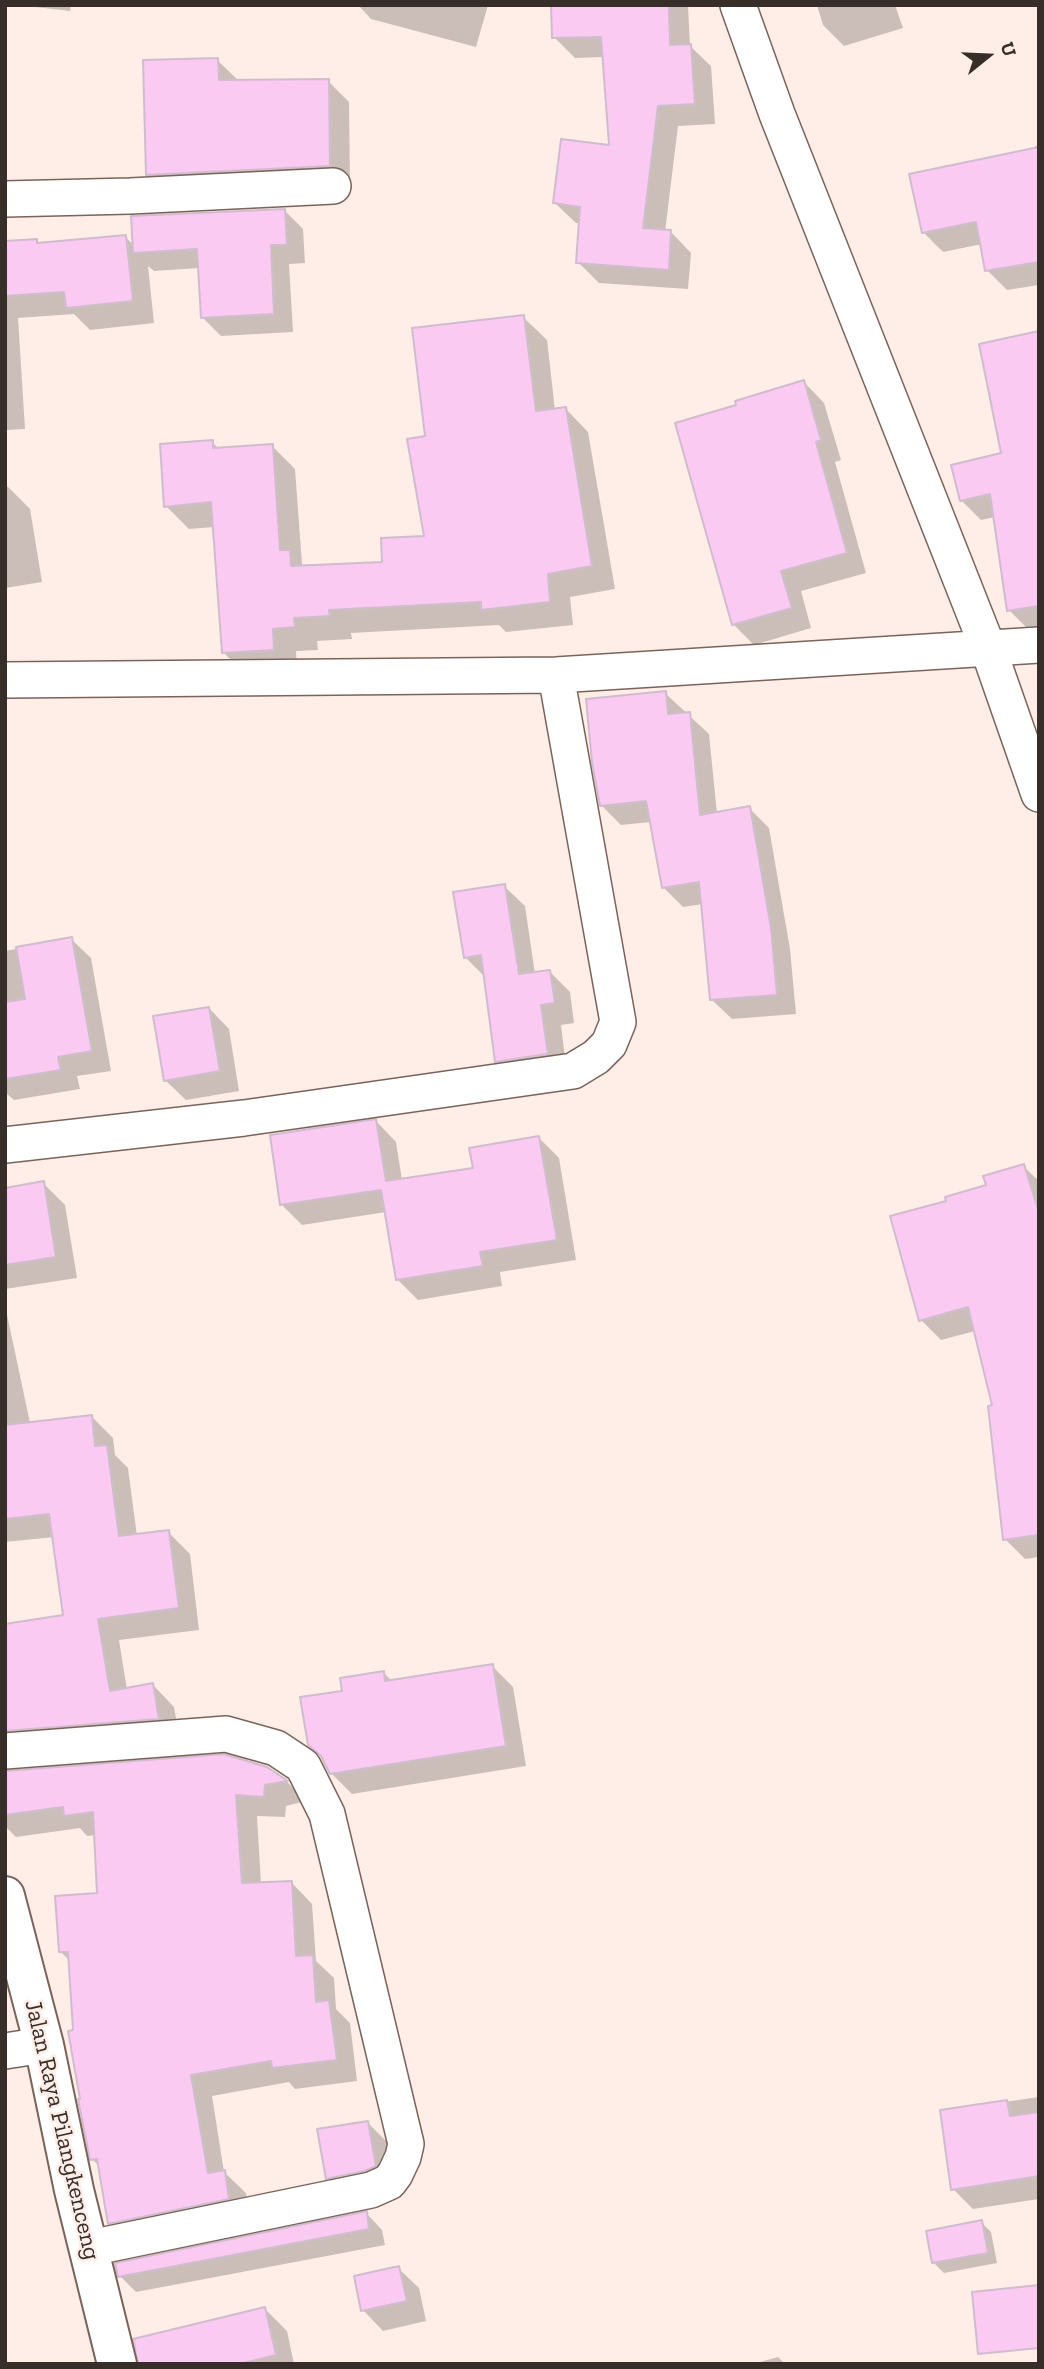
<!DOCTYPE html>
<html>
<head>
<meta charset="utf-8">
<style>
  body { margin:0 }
  #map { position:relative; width:1044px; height:2369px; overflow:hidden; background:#feeee7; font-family:"Zilla Slab",serif }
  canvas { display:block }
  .frame { position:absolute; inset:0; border:7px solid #372d29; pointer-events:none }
  .north { position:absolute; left:953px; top:21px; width:70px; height:70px; -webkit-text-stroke:5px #feeee7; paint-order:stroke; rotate:72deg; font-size:19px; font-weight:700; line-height:28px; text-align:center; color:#372d29 }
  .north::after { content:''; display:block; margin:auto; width:24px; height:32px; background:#372d29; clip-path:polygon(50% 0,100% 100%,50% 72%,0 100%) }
</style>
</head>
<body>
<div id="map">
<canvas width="1044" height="2369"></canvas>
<div class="frame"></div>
<div class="north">U</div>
</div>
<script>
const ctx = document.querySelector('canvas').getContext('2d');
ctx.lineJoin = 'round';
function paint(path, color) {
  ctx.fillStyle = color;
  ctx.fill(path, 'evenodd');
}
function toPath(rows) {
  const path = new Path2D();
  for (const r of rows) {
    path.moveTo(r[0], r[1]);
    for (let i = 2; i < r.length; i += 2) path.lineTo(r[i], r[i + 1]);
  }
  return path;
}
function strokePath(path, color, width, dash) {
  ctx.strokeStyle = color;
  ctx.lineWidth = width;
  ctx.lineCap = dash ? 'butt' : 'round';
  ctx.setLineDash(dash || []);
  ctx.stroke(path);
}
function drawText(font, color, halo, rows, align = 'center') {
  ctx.font = font + ' "Zilla Slab",serif';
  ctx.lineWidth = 5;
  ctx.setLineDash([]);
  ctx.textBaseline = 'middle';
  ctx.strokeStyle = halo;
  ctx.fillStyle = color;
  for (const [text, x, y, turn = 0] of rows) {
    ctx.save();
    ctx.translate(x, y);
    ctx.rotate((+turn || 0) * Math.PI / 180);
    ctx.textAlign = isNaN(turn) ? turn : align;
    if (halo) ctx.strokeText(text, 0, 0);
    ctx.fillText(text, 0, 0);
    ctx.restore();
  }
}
paint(toPath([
  [17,5,71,5,70,11],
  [358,5,488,5,476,47,371,19],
  [553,5,688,5,690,46,711,66,715,124,678,126,665,232,671,232,691,253,688,289,599,283,578,262,581,224,576,223,555,203,611,147,604,57,575,58,554,37],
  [817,5,895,5,903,28,844,46,823,25],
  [217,60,239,81,328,81,349,102,350,186,168,195,147,174],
  [1039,145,1039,285,1007,290,987,270,982,244,943,252,923,232,1035,149,1035,146],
  [284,210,303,229,305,263,289,264,293,332,221,336,202,317,200,268,154,271,148,266,154,323,90,330,74,314,18,318,25,429,5,430,5,243,36,241,40,245,125,237,135,246],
  [523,317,547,340,555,410,565,408,588,432,615,589,570,597,573,625,506,632,499,625,351,633,352,639,317,641,318,650,296,651,297,673,247,676,224,653,215,527,189,529,166,506,212,442,219,449,272,446,295,469,302,564,305,567,384,563,426,537,427,437],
  [1039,333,1039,628,1029,630,1009,610,995,517,981,520,961,500,1003,454],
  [804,382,824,403,841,460,835,462,866,573,801,591,811,628,754,645,733,624],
  [5,487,8,487,30,509,42,582,5,588],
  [665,693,709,734,717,814,749,808,769,828,790,949,796,1014,732,1019,712,1000,703,904,683,907,664,888,651,822,621,825,601,805],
  [504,886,525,906,535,974,550,972,570,992,574,1023,561,1025,567,1074,518,1081,497,1061,486,978,465,957],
  [71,939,91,958,111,1071,77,1076,80,1089,14,1100,5,1092,5,951],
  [209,1008,229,1029,239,1091,186,1100,165,1080],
  [376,1121,396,1142,402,1180,475,1169,539,1138,559,1158,576,1260,500,1272,502,1286,418,1300,397,1279,386,1212,302,1225,281,1204],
  [1023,1166,1039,1181,1039,1557,1025,1559,1005,1539,994,1407,975,1331,941,1340,921,1320,949,1202,988,1186],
  [43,1183,65,1205,77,1278,5,1289,5,1190],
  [5,1305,30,1423,91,1416,113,1438,115,1455,128,1468,137,1536,168,1532,190,1554,199,1630,119,1640,127,1690,153,1685,174,1707,180,1740,5,1757,5,1626,65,1616,54,1537,5,1542],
  [492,1666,513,1687,526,1766,352,1794,331,1773,344,1693,384,1673,393,1682],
  [5,1773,286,1781,306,1801,286,1806,285,1817,257,1816,261,1884,291,1882,312,1904,316,1961,334,1978,336,2009,350,2023,357,2081,295,2089,289,2082,212,2096,224,2172,246,2193,250,2220,131,2244,109,2223,100,2167,92,2159,82,2100,70,1961,61,1952,99,1895,96,1835,87,1836,80,1828,16,1837,5,1826],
  [1039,2097,1039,2199,973,2209,953,2189,942,2111],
  [368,2123,388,2143,396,2186,348,2198,328,2178],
  [366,2213,382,2230,385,2245,136,2292,120,2276],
  [981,2222,991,2232,997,2263,944,2273,934,2263],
  [398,2268,419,2288,426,2321,383,2331,363,2310],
  [265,2309,287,2331,294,2364,155,2364],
  [778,2357,785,2364,753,2364]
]), '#0003');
const building = toPath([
  [551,5,669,5,670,45,691,44,695,104,658,106,643,228,671,230,669,270,576,263,580,207,553,203,561,139,609,145,601,37,552,38,551,5],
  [218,58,219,80,329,79,330,166,146,175,143,60,218,58],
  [1039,147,1039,262,985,271,976,222,922,233,909,174,1039,147],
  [285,209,287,245,271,245,274,314,201,318,197,249,133,253,131,216,285,209],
  [126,235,133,301,66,308,64,292,5,296,5,241,37,239,37,243,126,235],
  [524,315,536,411,566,407,592,566,548,574,550,602,481,610,481,602,329,610,330,616,294,618,295,627,273,629,274,650,222,653,211,502,164,507,160,444,213,440,213,448,273,444,280,550,290,550,291,566,382,562,381,538,424,536,407,439,425,436,412,328,524,315],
  [1039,331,1039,606,1007,611,990,494,960,501,951,465,1001,453,979,344,1039,331],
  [804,380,821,440,816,442,847,553,781,571,792,608,732,625,675,423,736,405,735,401,804,380],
  [666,691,668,714,690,712,700,815,750,806,771,928,777,995,710,1000,699,882,662,888,646,801,600,806,592,762,586,699,666,691],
  [505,884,519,974,550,970,555,1003,541,1005,548,1054,495,1062,481,955,464,958,453,892,505,884],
  [72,937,92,1051,58,1057,61,1070,5,1079,5,1002,25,999,16,947,72,937],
  [209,1007,220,1071,164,1081,153,1016,209,1007],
  [376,1119,386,1181,473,1168,469,1148,539,1136,557,1240,480,1252,483,1266,396,1280,381,1190,280,1205,270,1135,376,1119],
  [1024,1164,1039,1213,1039,1535,1003,1540,988,1406,992,1405,968,1307,919,1321,890,1216,946,1201,945,1197,986,1185,983,1176,1024,1164],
  [44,1181,56,1257,5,1265,5,1188,44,1181],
  [92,1415,95,1446,107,1445,119,1536,169,1530,179,1608,98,1619,110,1691,153,1683,159,1719,5,1731,5,1624,63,1615,49,1514,5,1519,5,1425,92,1415],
  [493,1664,506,1746,330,1774,321,1756,308,1745,300,1697,342,1691,340,1678,384,1671,385,1681,493,1664],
  [224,1754,267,1767,288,1781,265,1785,264,1797,236,1795,242,1883,292,1881,296,1956,313,1955,316,2002,329,2000,337,2060,272,2068,271,2061,191,2075,208,2173,225,2170,229,2199,108,2224,97,2159,90,2160,78,2099,80,2099,68,2031,73,2030,68,1952,59,1952,55,1896,97,1893,93,1812,64,1816,63,1807,5,1815,5,1771,224,1754],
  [1007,2100,1010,2116,1039,2112,1039,2176,951,2190,940,2110,1007,2100],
  [368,2121,376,2166,365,2171,326,2179,317,2129,368,2121],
  [367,2211,369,2229,118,2277,115,2263,367,2211],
  [982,2220,988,2253,932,2263,926,2231,982,2220],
  [399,2266,407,2301,361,2311,354,2276,399,2266],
  [1039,2285,1039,2348,978,2354,972,2292,1039,2285],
  [265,2307,276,2355,240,2364,138,2364,133,2339,265,2307]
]);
paint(building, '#facaf3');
strokePath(building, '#d0bccd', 2);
const minor = toPath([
  [738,5,777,114,988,648,1039,794],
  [5,199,130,196,333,186],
  [5,680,556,675,1039,645],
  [5,1145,244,1118,573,1071,596,1057,609,1044,618,1022,556,675],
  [5,1751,226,1734,276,1748,303,1766,327,1814,406,2144,403,2157,395,2174,389,2182,371,2190,90,2248],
  [5,2051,44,2045]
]);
const secondary = toPath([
  [5,1896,44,2045,74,2190,117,2364]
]);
strokePath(minor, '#7a635a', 38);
strokePath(secondary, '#7a635a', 42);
strokePath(minor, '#fff', 35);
strokePath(secondary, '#fff', 38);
drawText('24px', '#372d29', '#feeee7', [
  ["Jalan Raya Pilangkenceng",62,2130,77]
]);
</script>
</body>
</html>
